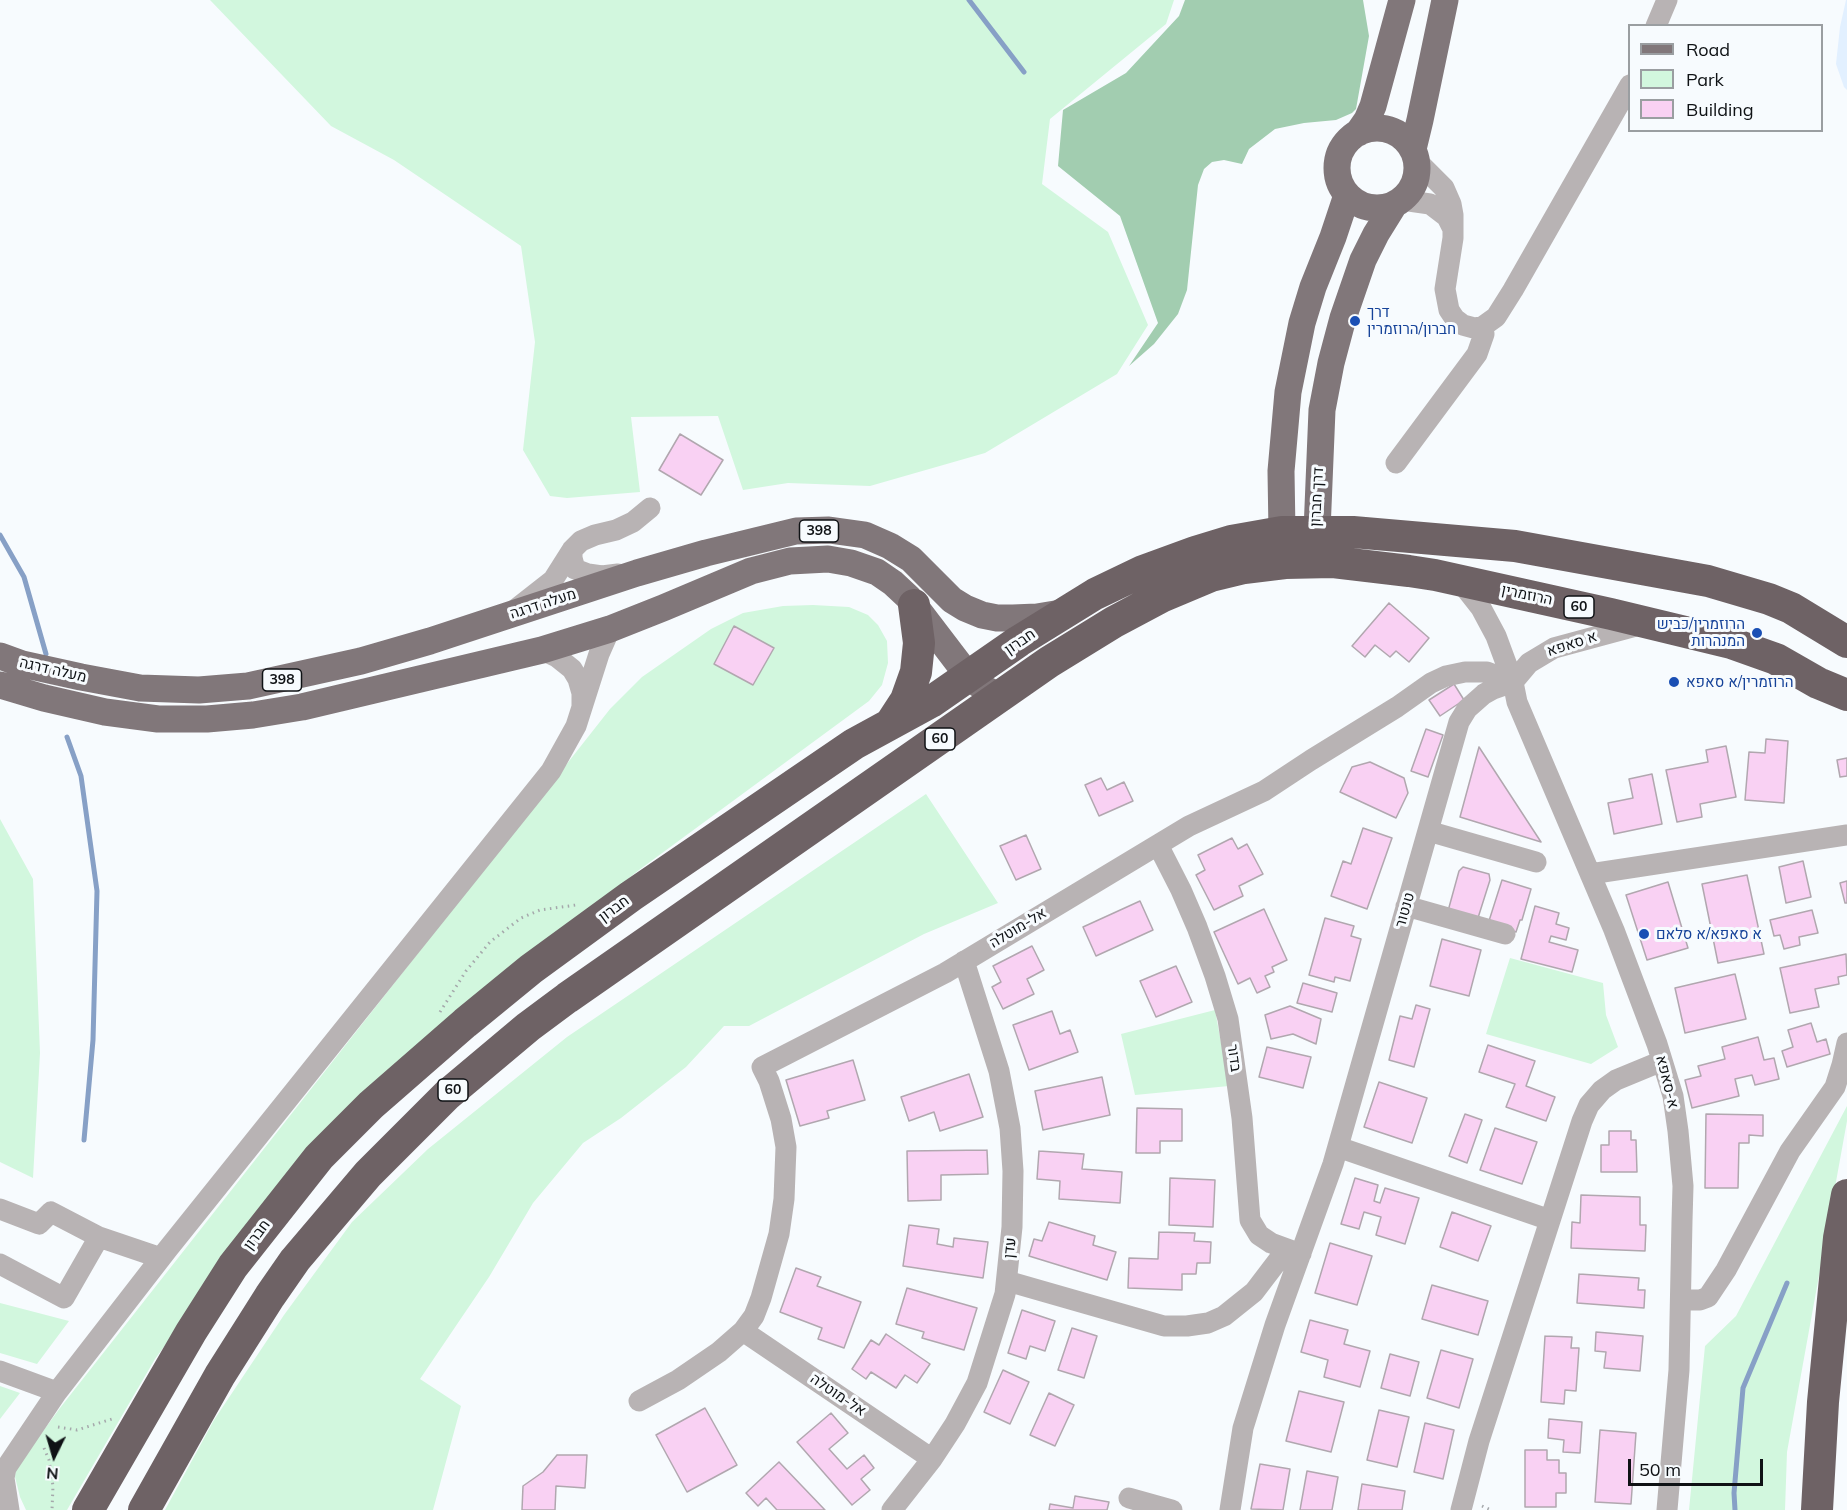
<!DOCTYPE html>
<html>
<head>
<meta charset="utf-8">
<style>
  body { margin:0 }
  #map { position:relative; width:1847px; height:1510px; overflow:hidden; background:#f7fbfe; font-family:Mulish,sans-serif }
  canvas { display:block }
  .legend { position:absolute; left:1628px; top:24px; width:195px; height:108px; box-sizing:border-box; background:#f7fbfe; border:2px solid #9a9ea1; margin:0; padding:8px 10px; list-style:none; font-size:18px; color:#0f1215 }
  .legend li { display:flex; align-items:center; gap:12px; height:30px }
  .legend b { width:30px; border:2px solid #9a9ea1 }
  .north { position:absolute; left:24px; top:1426px; width:60px; height:60px; -webkit-text-stroke:4px #f7fbfe; paint-order:stroke; rotate:185deg; font-size:16px; font-weight:700; line-height:24px; text-align:center; color:#0f1215 }
  .north::after { content:''; display:block; margin:auto; width:21px; height:27px; background:#0f1215; clip-path:polygon(50% 0,100% 100%,50% 72%,0 100%) }
  .scale { position:absolute; left:1628px; top:1459px; width:135px; height:27px; box-sizing:border-box; border:3px solid #0f1215; border-top:0; padding-left:8px; font-size:18px; line-height:21px; white-space:nowrap; color:#0f1215; -webkit-text-stroke:4px #f7fbfe; paint-order:stroke }
</style>
</head>
<body>
<div id="map">
<canvas width="1847" height="1510"></canvas>
<ul class="legend">
<li><b style="height:8px;background:#81777a"></b>Road</li>
<li><b style="height:16px;background:#d2f7de"></b>Park</li>
<li><b style="height:16px;background:#f9d1f3"></b>Building</li>
</ul>
<div class="north">N</div>
<div class="scale">50 m</div>
</div>
<script>
const ctx = document.querySelector('canvas').getContext('2d');
ctx.lineJoin = 'round';
function paint(path, color) {
  ctx.fillStyle = color;
  ctx.fill(path, 'evenodd');
}
function toPath(rows) {
  const path = new Path2D();
  for (const r of rows) {
    if (r.length === 3) {
      path.moveTo(r[0] + r[2], r[1]);
      path.arc(r[0], r[1], r[2], 0, 2 * Math.PI);
      continue;
    }
    path.moveTo(r[0], r[1]);
    for (let i = 2; i < r.length; i += 2) path.lineTo(r[i], r[i + 1]);
  }
  return path;
}
function strokePath(path, color, width, dash) {
  ctx.strokeStyle = color;
  ctx.lineWidth = width;
  ctx.lineCap = dash ? 'butt' : 'round';
  ctx.setLineDash(dash || []);
  ctx.stroke(path);
}
function drawText(font, color, halo, rows, align = 'center') {
  ctx.font = font + ' Mulish,Heebo,sans-serif';
  ctx.lineWidth = 6;
  ctx.setLineDash([]);
  ctx.textBaseline = 'middle';
  ctx.strokeStyle = halo;
  ctx.fillStyle = color;
  for (const [text, x, y, turn = 0] of rows) {
    ctx.save();
    ctx.translate(x, y);
    ctx.rotate((+turn || 0) * Math.PI / 180);
    ctx.textAlign = isNaN(turn) ? turn : align;
    if (halo) ctx.strokeText(text, 0, 0);
    ctx.fillText(text, 0, 0);
    ctx.restore();
  }
}
paint(toPath([
  [1846,0,1847,0,1847,90,1844,87,1836,64,1840,27]
]), '#e2f0ff');
paint(toPath([
  [210,0,1174,0,1166,24,1050,119,1042,184,1108,232,1148,325,1117,374,985,453,870,486,788,483,743,490,718,416,631,417,640,492,567,498,550,496,523,450,535,342,521,246,394,160,331,126],
  [813,605,849,607,868,615,878,625,887,641,888,663,882,685,869,701,639,870,391,1070,308,1150,155,1359,67,1510,26,1510,20,1497,15,1477,16,1468,60,1408,610,709,642,677,711,629,743,613,783,606],
  [926,794,998,903,924,934,749,1026,724,1026,686,1067,621,1118,583,1143,533,1203,489,1277,420,1379,461,1406,433,1510,165,1510,214,1420,284,1315,352,1222,428,1149,567,1037],
  [0,819,33,879,40,1053,33,1178,0,1162],
  [1510,958,1603,983,1606,1015,1618,1047,1591,1064,1486,1034],
  [1215,1010,1229,1086,1135,1095,1121,1034],
  [1847,1106,1847,1121,1787,1452,1785,1510,1689,1510,1705,1346,1736,1316],
  [0,1303,69,1321,37,1364,0,1353],
  [0,1386,20,1393,0,1419]
]), '#d2f7de');
paint(toPath([
  [1185,0,1363,0,1369,36,1356,109,1352,113,1336,120,1304,123,1275,129,1249,149,1242,164,1224,160,1212,162,1204,169,1198,185,1187,290,1178,314,1154,344,1129,366,1158,323,1120,216,1058,166,1063,110,1126,73,1179,16]
]), '#a2cdb0');
strokePath(toPath([
  [969,0,1024,72],
  [0,535,24,577,46,654],
  [67,737,81,776,97,891,93,1040,84,1140],
  [1735,1510,1734,1493,1743,1388,1787,1283]
]), '#87a0c6', 5);
const building = toPath([
  [680,434,723,460,701,495,659,470,680,434],
  [1389,603,1429,638,1409,662,1396,651,1390,657,1375,645,1365,657,1352,646,1389,603],
  [734,626,774,648,753,685,714,664,734,626],
  [1454,684,1464,700,1440,716,1429,700,1454,684],
  [1426,729,1443,735,1428,777,1411,771,1426,729],
  [1766,739,1788,741,1784,803,1745,800,1749,752,1765,753,1766,739],
  [1726,746,1736,797,1700,804,1702,817,1677,822,1666,770,1708,762,1706,750,1726,746],
  [1479,747,1541,842,1460,817,1479,747],
  [1847,758,1847,776,1840,777,1837,760,1847,758],
  [1370,762,1404,778,1408,793,1396,818,1340,792,1352,767,1370,762],
  [1652,774,1662,824,1614,834,1608,803,1633,798,1629,779,1652,774],
  [1101,778,1107,790,1124,782,1133,801,1099,816,1085,785,1101,778],
  [1363,828,1392,838,1367,909,1331,896,1343,861,1351,864,1363,828],
  [1026,835,1041,869,1016,880,1000,846,1026,835],
  [1232,838,1238,849,1247,844,1263,874,1239,886,1243,896,1214,910,1196,875,1205,870,1198,855,1232,838],
  [1803,861,1811,897,1786,903,1779,867,1803,861],
  [1463,867,1489,874,1490,880,1477,921,1448,911,1459,871,1463,867],
  [1747,875,1764,954,1718,963,1702,884,1747,875],
  [1502,880,1531,889,1522,920,1520,920,1516,932,1488,924,1502,880],
  [1847,881,1847,903,1845,903,1840,883,1847,881],
  [1668,882,1688,948,1647,960,1626,895,1668,882],
  [1140,901,1153,930,1096,956,1083,927,1140,901],
  [1535,906,1559,913,1556,924,1569,928,1566,940,1551,936,1549,942,1578,950,1572,972,1521,959,1535,906],
  [1264,909,1287,960,1272,967,1274,972,1265,976,1270,987,1257,993,1250,978,1238,984,1214,932,1264,909],
  [1812,910,1818,933,1799,937,1800,945,1784,949,1780,935,1774,936,1770,920,1812,910],
  [1325,918,1354,926,1351,936,1361,939,1350,981,1335,977,1334,982,1309,975,1325,918],
  [1442,939,1481,950,1469,996,1430,986,1442,939],
  [1032,946,1044,970,1027,979,1034,994,1003,1009,992,987,1001,982,993,966,1032,946],
  [1846,954,1847,975,1838,977,1839,984,1815,989,1819,1007,1790,1013,1780,968,1846,954],
  [1176,966,1192,1002,1156,1017,1140,981,1176,966],
  [1735,974,1746,1019,1685,1033,1675,988,1735,974],
  [1303,983,1337,993,1332,1012,1297,1003,1303,983],
  [1416,1005,1430,1009,1414,1067,1389,1060,1400,1016,1412,1019,1416,1005],
  [1290,1006,1321,1019,1316,1044,1293,1034,1271,1039,1265,1015,1290,1006],
  [1052,1011,1060,1034,1070,1030,1078,1052,1029,1070,1013,1025,1052,1011],
  [1811,1023,1817,1042,1826,1039,1830,1054,1787,1067,1782,1051,1793,1047,1788,1030,1811,1023],
  [1758,1037,1764,1060,1774,1058,1779,1079,1755,1085,1752,1075,1735,1079,1739,1096,1692,1108,1685,1080,1701,1076,1698,1066,1725,1059,1722,1047,1758,1037],
  [1488,1045,1535,1061,1526,1086,1555,1097,1546,1121,1506,1107,1515,1084,1479,1072,1488,1045],
  [1267,1047,1311,1057,1303,1088,1259,1077,1267,1047],
  [853,1060,865,1100,827,1111,829,1118,800,1126,786,1080,853,1060],
  [969,1074,983,1117,940,1131,934,1112,909,1121,901,1097,969,1074],
  [1102,1077,1110,1115,1043,1130,1035,1091,1102,1077],
  [1379,1082,1427,1098,1412,1143,1364,1127,1379,1082],
  [1137,1108,1182,1109,1182,1141,1160,1141,1160,1153,1136,1153,1137,1108],
  [1465,1114,1482,1120,1467,1163,1449,1156,1465,1114],
  [1706,1114,1763,1115,1763,1136,1749,1135,1749,1143,1739,1143,1738,1188,1705,1188,1706,1114],
  [1495,1128,1537,1142,1522,1184,1480,1170,1495,1128],
  [1609,1131,1631,1131,1631,1140,1636,1140,1637,1172,1601,1172,1601,1145,1609,1145,1609,1131],
  [987,1150,988,1174,941,1175,941,1200,908,1201,907,1151,987,1150],
  [1039,1151,1084,1154,1082,1169,1122,1172,1120,1203,1059,1199,1060,1181,1037,1179,1039,1151],
  [1170,1178,1215,1180,1213,1227,1169,1225,1170,1178],
  [1355,1178,1378,1185,1374,1201,1380,1203,1385,1188,1419,1198,1405,1244,1376,1235,1381,1217,1364,1212,1359,1229,1341,1224,1355,1178],
  [1581,1195,1640,1197,1640,1225,1646,1225,1645,1251,1571,1248,1572,1222,1580,1223,1581,1195],
  [1452,1212,1491,1226,1478,1261,1440,1247,1452,1212],
  [1049,1222,1095,1236,1093,1245,1116,1252,1107,1280,1029,1256,1034,1239,1042,1241,1049,1222],
  [909,1225,939,1229,937,1244,953,1247,954,1238,988,1242,983,1278,903,1266,909,1225],
  [1159,1232,1195,1233,1194,1241,1211,1242,1210,1263,1197,1263,1196,1274,1182,1274,1182,1290,1128,1288,1129,1258,1158,1259,1159,1232],
  [1330,1243,1372,1256,1357,1305,1315,1293,1330,1243],
  [796,1268,821,1277,817,1286,861,1302,844,1348,818,1339,822,1328,780,1312,796,1268],
  [1579,1274,1639,1278,1638,1290,1645,1290,1644,1308,1577,1303,1579,1274],
  [1432,1285,1488,1301,1478,1335,1422,1319,1432,1285],
  [907,1288,977,1308,964,1350,922,1338,924,1332,896,1324,907,1288],
  [1022,1310,1055,1321,1045,1351,1030,1346,1026,1359,1008,1353,1022,1310],
  [1310,1320,1348,1330,1344,1344,1370,1351,1360,1387,1324,1377,1328,1360,1301,1352,1310,1320],
  [1072,1328,1097,1336,1084,1378,1058,1370,1072,1328],
  [1596,1332,1643,1336,1640,1371,1604,1368,1606,1352,1595,1351,1596,1332],
  [886,1334,930,1364,917,1383,905,1375,896,1388,871,1372,866,1379,852,1369,871,1340,879,1345,886,1334],
  [1545,1336,1572,1337,1571,1348,1579,1348,1576,1391,1565,1390,1564,1404,1541,1402,1545,1336],
  [1441,1350,1473,1359,1459,1408,1427,1398,1441,1350],
  [1390,1354,1419,1362,1410,1396,1381,1388,1390,1354],
  [1003,1370,1029,1382,1010,1424,984,1412,1003,1370],
  [1299,1391,1344,1402,1331,1452,1286,1441,1299,1391],
  [1049,1393,1074,1405,1055,1446,1030,1435,1049,1393],
  [705,1408,737,1465,687,1492,656,1435,705,1408],
  [1379,1410,1409,1417,1397,1467,1367,1460,1379,1410],
  [831,1413,848,1433,829,1449,847,1469,864,1455,874,1468,861,1479,870,1490,852,1505,797,1442,831,1413],
  [1549,1419,1582,1422,1580,1453,1563,1452,1564,1440,1548,1438,1549,1419],
  [1425,1423,1454,1430,1443,1479,1414,1472,1425,1423],
  [1600,1430,1636,1433,1631,1504,1595,1502,1600,1430],
  [1525,1450,1547,1450,1547,1460,1559,1460,1559,1473,1566,1473,1566,1493,1556,1493,1556,1507,1525,1507,1525,1450],
  [557,1455,587,1455,585,1488,556,1486,555,1510,522,1510,523,1486,543,1472,557,1455],
  [779,1462,825,1510,777,1510,766,1498,758,1506,746,1493,779,1462],
  [1260,1464,1290,1469,1283,1510,1251,1509,1260,1464],
  [1307,1471,1338,1477,1332,1510,1300,1510,1307,1471],
  [1362,1484,1405,1491,1402,1510,1358,1510,1362,1484],
  [1075,1496,1109,1502,1107,1510,1049,1510,1050,1504,1073,1508,1075,1496]
]);
paint(building, '#f9d1f3');
strokePath(building, '#b1a7af', 1.5);
strokePath(toPath([
  [440,1012,466,971,490,942,521,918,540,910,576,905],
  [58,1427,77,1430,112,1419],
  [44,1448,49,1460,53,1486,52,1510],
  [1482,1506,1491,1510]
]), '#a5a8ab', 3, [1.5, 4.5]);
strokePath(toPath([
  [1656,26,1667,0],
  [1417,161,1444,188,1451,204,1453,215,1453,238,1445,289,1449,310,1455,319,1463,325,1474,328,1482,327,1496,317,1513,290,1630,85],
  [1402,200,1430,204,1447,217,1453,229],
  [1396,463,1477,354,1484,334,1482,327],
  [572,550,572,558,575,569,588,574,602,576,618,574],
  [1459,580,1481,608,1496,636,1513,682,1517,702,1614,930,1657,1044,1673,1096,1678,1131,1683,1186,1682,1221,1679,1370,1667,1510],
  [516,609,553,580,572,550,581,541,595,535,616,530,633,522,650,508],
  [542,650,557,657,572,669,578,679,582,693,582,706],
  [1513,682,1529,663,1554,648,1643,624],
  [1428,831,1536,862],
  [1158,845,1181,890,1197,927,1215,976,1228,1019,1242,1118,1250,1220,1259,1235,1271,1243,1301,1254],
  [1590,874,1847,835],
  [1406,906,1505,934],
  [1338,1147,1550,1220],
  [0,1209,39,1224,51,1212,99,1237,64,1298,0,1264],
  [99,1237,161,1258],
  [1007,1281,1164,1326,1187,1326,1208,1323,1224,1316,1254,1292,1286,1250],
  [1681,1300,1700,1300,1708,1297,1726,1270,1790,1151,1835,1087,1842,1065,1847,1043],
  [743,1331,932,1459],
  [0,1371,57,1392],
  [639,1401,678,1380,719,1352,743,1331,754,1316,761,1298,779,1234,784,1199,786,1147,781,1119,769,1081,762,1067,945,973,1189,826,1264,791,1311,760,1397,707,1431,683,1446,676,1465,672,1487,672,1513,682],
  [1129,1498,1172,1510],
  [9,1510,4,1478,6,1468,57,1392,167,1250,551,771,576,726,599,654,610,629],
  [892,1510,932,1459,955,1424,977,1383,1005,1294,1012,1227,1013,1171,1010,1128,999,1071,964,961],
  [1230,1510,1243,1428,1275,1325,1333,1164,1459,722,1467,709,1484,694,1493,689,1513,682],
  [1461,1510,1479,1441,1582,1121,1589,1105,1602,1090,1616,1080,1662,1061]
]), '#b8b3b4', 21);
strokePath(toPath([
  [1377,168,40],
  [1358,133,1367,120,1373,106,1402,0],
  [1413,149,1420,120,1445,0],
  [1347,195,1333,237,1313,287,1302,323,1288,392,1281,471,1282,532,1300,562,1317,531,1322,410,1331,363,1343,318,1363,260,1376,234,1394,205],
  [0,656,22,664,81,677,140,688,199,690,248,686,361,661,430,641,637,573,706,553,796,531,829,530,865,535,890,546,911,559,952,600,965,608,982,615,997,618,1013,618,1037,617,1061,613],
  [0,685,44,698,105,712,158,719,207,719,253,715,302,707,542,650,610,629,663,608,751,571,790,561,828,559,851,563,877,572,893,583,908,597,969,677,985,689,1001,697]
]), '#81777a', 27);
strokePath(toPath([
  [891,723,906,700,916,672,919,643,914,605],
  [88,1510,191,1332,233,1266,319,1157,371,1105,465,1023,531,969,631,896,854,744,931,702,1019,641,1095,594,1143,571,1195,552,1231,541,1282,532,1353,532,1515,546,1708,581,1769,599,1791,608,1847,642],
  [144,1510,220,1375,270,1296,295,1260,368,1174,447,1095,528,1027,567,998,1049,662,1114,622,1161,597,1211,576,1244,568,1285,563,1333,562,1409,571,1435,575,1611,614,1731,643,1776,659,1818,683,1847,695],
  [1817,1510,1823,1402,1839,1238,1847,1195]
]), '#6e6265', 32);
for (const [x, y, r, color] of [
  [1355,321,6,"#1a4fb4"],
  [1757,633,6,"#1a4fb4"],
  [1674,682,6,"#1a4fb4"],
  [1644,934,6,"#1a4fb4"]
]) {
  const dot = new Path2D();
  dot.arc(x, y, r, 0, 2 * Math.PI);
  ctx.fillStyle = color;
  ctx.fill(dot);
  strokePath(dot, '#f7fbfe', 2);
}
for (const [x, y, w] of [
  [819,531,39],
  [1579,607,30],
  [282,680,39],
  [940,739,30],
  [453,1090,30]
]) {
  const box = new Path2D();
  box.roundRect(x - w / 2, y - 11, w, 22, 4.5);
  ctx.fillStyle = '#f7fbfe';
  ctx.fill(box);
  strokePath(box, '#0f1215', 1.5);
}
drawText('bold 14px', '#0f1215', null, [
  ["398",819,531],
  ["60",1579,607],
  ["398",282,680],
  ["60",940,739],
  ["60",453,1090]
]);
drawText('15px', '#164399', '#f7fbfe', [
  ["דרך",1367,312],
  ["חברון/הרוזמרין",1367,329],
  ["הרוזמרין/כביש",1745,624,"right"],
  ["המנהרות",1745,641,"right"],
  ["הרוזמרין/א סאפא",1686,682],
  ["א סאפא/א סלאם",1656,934]
], 'left');
drawText('15px', '#0f1215', '#f7fbfe', [
  ["דרך חברון",1317,497,-87],
  ["הרוזמרין",1527,595,12],
  ["מעלה דרגה",543,604,-18],
  ["חברון",1020,642,-34],
  ["א סאפא",1572,644,-18],
  ["מעלה דרגה",53,670,13],
  ["חברון",614,909,-36],
  ["טנטור",1405,910,-74],
  ["אל-מוטלה",1018,928,-31],
  ["בדור",1234,1058,82],
  ["א-סאפא",1667,1082,76],
  ["חברון",257,1235,-53],
  ["עדן",1010,1248,-84],
  ["אל-מוטלה",838,1395,34]
]);
</script>
</body>
</html>
